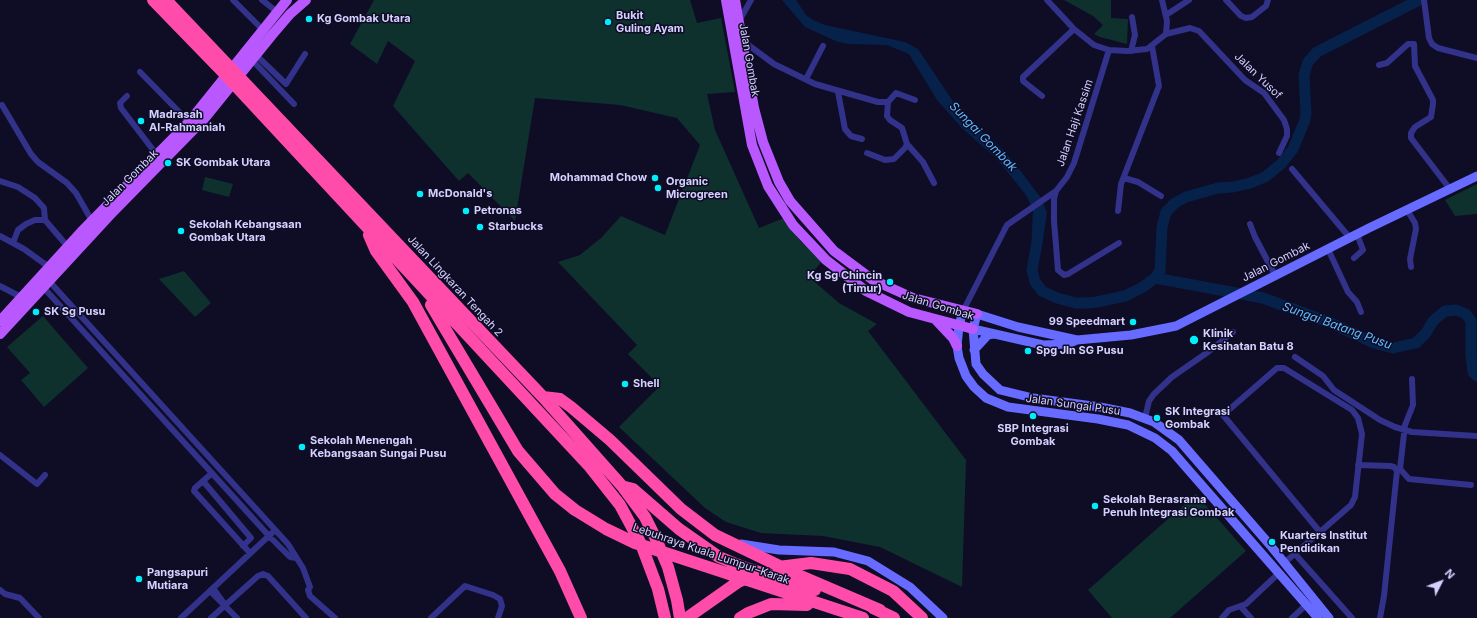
<!DOCTYPE html>
<html>
<head>
<meta charset="utf-8">
<style>
  body { margin:0 }
  #map { position:relative; width:1477px; height:618px; overflow:hidden; background:#0f0c26; font-family:Inter,sans-serif }
  canvas { display:block }
  .north { position:absolute; left:1421px; top:562px; width:40px; height:40px; -webkit-text-stroke:3px #0f0c26; paint-order:stroke; rotate:48deg; font-size:11px; font-weight:700; line-height:16px; text-align:center; color:#d5d1ff }
  .north::after { content:''; display:block; margin:auto; width:14px; height:18px; background:#d5d1ff; clip-path:polygon(50% 0,100% 100%,50% 72%,0 100%) }
</style>
</head>
<body>
<div id="map">
<canvas width="1477" height="618"></canvas>
<div class="north">N</div>
</div>
<script>
const ctx = document.querySelector('canvas').getContext('2d');
ctx.lineJoin = 'round';
function paint(path, color) {
  ctx.fillStyle = color;
  ctx.fill(path, 'evenodd');
}
function toPath(rows) {
  const path = new Path2D();
  for (const r of rows) {
    path.moveTo(r[0], r[1]);
    for (let i = 2; i < r.length; i += 2) path.lineTo(r[i], r[i + 1]);
  }
  return path;
}
function strokePath(path, color, width, dash) {
  ctx.strokeStyle = color;
  ctx.lineWidth = width;
  ctx.lineCap = dash ? 'butt' : 'round';
  ctx.setLineDash(dash || []);
  ctx.stroke(path);
}
function drawText(font, color, halo, rows, align = 'center') {
  ctx.font = font + ' Inter,sans-serif';
  ctx.lineWidth = 3;
  ctx.setLineDash([]);
  ctx.textBaseline = 'middle';
  ctx.strokeStyle = halo;
  ctx.fillStyle = color;
  for (const [text, x, y, turn = 0] of rows) {
    ctx.save();
    ctx.translate(x, y);
    ctx.rotate((+turn || 0) * Math.PI / 180);
    ctx.textAlign = isNaN(turn) ? turn : align;
    if (halo) ctx.strokeText(text, 0, 0);
    ctx.fillText(text, 0, 0);
    ctx.restore();
  }
}
paint(toPath([
  [374,0,690,0,697,23,721,18,735,92,707,94,715,130,759,228,784,218,800,241,822,261,809,277,839,303,877,324,868,331,966,460,962,587,880,547,823,536,761,533,726,522,705,508,619,427,660,386,628,354,637,345,558,262,580,255,601,238,621,216,665,235,700,145,677,118,620,105,535,98,515,221,468,173,459,181,393,106,415,61,388,41,377,64,350,44],
  [1064,0,1111,0,1111,18,1128,19,1127,44,1100,37,1094,34,1103,25,1093,16],
  [205,177,233,184,229,197,202,190],
  [1477,184,1477,214,1455,216,1445,200],
  [184,271,211,303,195,317,159,279],
  [43,316,88,368,44,407,21,380,30,373,7,347],
  [1196,494,1246,551,1170,618,1112,618,1088,590]
]), '#0e312e');
paint(toPath([
  [782,0,796,0,806,15,813,20,825,25,905,42,918,49,962,115,998,145,1013,161,1041,198,1047,213,1041,251,1031,252,1033,209,1026,195,997,159,962,128,937,100,909,54,887,45,849,44,838,42,805,27]
]), '#06224b');
strokePath(toPath([
  [1038,237,1032,270,1035,282,1042,291,1057,298,1076,303,1085,303,1097,302,1125,296,1143,287,1155,278,1160,271,1162,227,1166,212,1175,203,1186,197,1218,188,1233,187,1250,183,1265,177,1281,164,1293,149,1305,120,1306,113,1304,75,1308,62,1317,52,1419,0],
  [1155,278,1263,298,1331,323,1374,343,1393,348,1416,343,1426,333,1433,321,1445,311,1456,310,1466,314,1471,321,1471,356,1473,372,1477,376]
]), '#06224b', 11);
strokePath(toPath([
  [233,0,263,30],
  [262,0,277,12],
  [1047,0,1074,29,1094,45,1109,50,1127,51,1147,49,1166,34,1167,21,1162,0],
  [1226,0,1241,16,1246,18,1252,17,1266,6,1268,0],
  [1424,0,1429,38,1432,44,1438,48,1477,58],
  [1166,15,1189,0],
  [739,21,751,0],
  [1166,34,1190,28,1199,31,1245,80,1264,93,1284,120,1287,129,1287,136,1279,153],
  [743,41,774,64,815,84,878,102,888,102,896,93,915,100],
  [1109,50,1074,163,1067,177,1056,191,1054,199,1054,221,1058,270,1064,275,1068,274,1119,243],
  [1131,51,1135,35,1132,17],
  [256,55,286,84,305,54],
  [252,60,294,104],
  [1379,65,1387,63,1408,44,1414,44,1415,66,1433,100,1433,104,1431,117,1415,127,1411,133,1411,138,1450,189],
  [140,72,189,122],
  [806,79,823,46],
  [838,92,845,129,851,136,862,139],
  [127,96,120,103,121,108,157,155],
  [1042,96,1023,81,1023,77,1074,29],
  [2,105,31,154,38,162,67,183,76,193,92,221],
  [907,144,923,162,934,183],
  [867,153,885,160,894,159,905,148,907,144,902,128,890,120,887,116,888,102],
  [1292,169,1350,238],
  [1124,178,1138,182,1161,196],
  [0,181,18,187,35,198,44,208,45,220,68,247],
  [1407,210,1415,223,1416,229,1410,259,1411,267],
  [1118,211,1121,184,1159,86,1152,46],
  [1250,224,1255,237,1275,275],
  [0,236,24,249,49,267],
  [13,243,18,230,26,224,35,220,45,220],
  [1328,249,1348,292,1357,302,1361,312],
  [1354,258,1363,250,1357,234],
  [49,281,288,544,303,568,310,587,308,590,310,596,335,618],
  [0,286,21,297],
  [43,287,269,536,290,557,296,558],
  [963,311,1007,225,1056,191],
  [1295,357,1323,376,1334,390,1380,420,1395,427,1412,432,1477,436],
  [1412,379,1413,405,1405,425,1400,469,1409,479,1471,485],
  [1145,418,1149,401,1154,394,1172,377,1208,352,1233,332],
  [0,455,37,484,45,475],
  [1358,465,1390,466,1394,467,1397,471,1384,596,1380,618],
  [212,473,195,488,194,491,250,553],
  [203,481,251,538,243,546],
  [1295,554,1352,618],
  [1284,563,1320,532,1351,505,1355,497,1362,434,1358,418,1352,410,1284,368,1277,368,1223,415,1320,532],
  [213,588,223,602],
  [0,590,5,594,20,598,39,618],
  [210,591,237,618],
  [1241,607,1251,618],
  [181,618,272,533],
  [211,618,258,576,263,574,268,576,306,618],
  [431,618,465,586,493,595,500,599,502,606,498,618],
  [1222,618,1229,610,1246,604,1279,573],
  [1292,618,1306,605]
]), '#32328a', 6);
strokePath(toPath([
  [963,311,959,326,957,346,959,358,966,376,974,387,986,398,1008,407,1098,419,1128,425,1155,438,1172,451,1185,466,1318,618],
  [973,329,1043,345,1068,344,1077,340,1131,335,1176,326,1369,228,1477,176],
  [1077,340,1018,327,977,314,973,329,976,364,983,374,1000,390,1033,398,1100,407,1130,413,1154,422,1179,440,1270,545,1329,618],
  [974,350,988,335,994,334],
  [741,544,779,550,834,552,868,561,910,587,943,618]
]), '#686bff', 9);
strokePath(toPath([
  [726,0,752,145,768,186,793,225,826,260,866,291,909,312,973,329],
  [735,0,754,108,763,142,779,182,790,201,834,251,873,280,913,298,977,314],
  [936,320,953,338,957,346],
  [0,321,81,232,189,122,287,0],
  [0,334,109,216,204,119,272,35,290,14,306,0]
]), '#b958ff', 10);
strokePath(toPath([
  [153,0,221,70,590,467,620,505,641,544,658,589,665,618],
  [166,0,543,397,622,486,645,517,656,539,668,567,677,600,680,618],
  [369,235,376,251,413,302,560,571,581,618],
  [431,305,518,451,555,494,575,510,606,529,635,543,863,618],
  [543,397,560,399,571,407,610,440,681,509,715,535,796,574,880,610],
  [625,487,633,489,679,529,719,557,743,567,815,590],
  [778,567,811,563,850,569,893,591,922,618],
  [873,608,894,618],
  [687,618,738,582,748,578],
  [740,618,748,613,771,604,807,605]
]), '#ff4caa', 12);
for (const [x, y, r, color] of [
  [309,19,4,"#00eefc"],
  [608,22,4,"#00eefc"],
  [141,121,4,"#00eefc"],
  [168,163,4,"#00eefc"],
  [655,178,4,"#00eefc"],
  [658,188,4,"#00eefc"],
  [420,194,4,"#00eefc"],
  [466,211,4,"#00eefc"],
  [480,227,4,"#00eefc"],
  [181,231,4,"#00eefc"],
  [890,282,4,"#00eefc"],
  [36,312,4,"#00eefc"],
  [1133,322,4,"#00eefc"],
  [1194,340,5,"#00eefc"],
  [1028,351,4,"#00eefc"],
  [625,384,4,"#00eefc"],
  [1033,416,4,"#00eefc"],
  [1157,418,4,"#00eefc"],
  [302,447,4,"#00eefc"],
  [1095,506,4,"#00eefc"],
  [1272,542,4,"#00eefc"],
  [139,579,4,"#00eefc"]
]) {
  const dot = new Path2D();
  dot.arc(x, y, r, 0, 2 * Math.PI);
  ctx.fillStyle = color;
  ctx.fill(dot);
  strokePath(dot, '#0f0c26', 1.5);
}
drawText('bold 11px', '#d5d1ff', '#0f0c26', [
  ["Bukit",616,16],
  ["Guling Ayam",616,29],
  ["Kg Gombak Utara",317,19],
  ["Madrasah",149,115],
  ["Al-Rahmaniah",149,128],
  ["SK Gombak Utara",176,163],
  ["Mohammad Chow",647,178,"right"],
  ["Organic",666,182],
  ["Microgreen",666,195],
  ["McDonald's",428,194],
  ["Petronas",474,211],
  ["Sekolah Kebangsaan",189,225],
  ["Gombak Utara",189,238],
  ["Starbucks",488,227],
  ["Kg Sg Chincin",882,276,"right"],
  ["(Timur)",882,289,"right"],
  ["SK Sg Pusu",44,312],
  ["99 Speedmart",1125,322,"right"],
  ["Klinik",1203,334],
  ["Kesihatan Batu 8",1203,347],
  ["Spg Jln SG Pusu",1036,351],
  ["Shell",633,384],
  ["SK Integrasi",1165,412],
  ["Gombak",1165,425],
  ["SBP Integrasi",1033,429,"center"],
  ["Gombak",1033,442,"center"],
  ["Sekolah Menengah",310,441],
  ["Kebangsaan Sungai Pusu",310,454],
  ["Sekolah Berasrama",1103,500],
  ["Penuh Integrasi Gombak",1103,513],
  ["Kuarters Institut",1280,536],
  ["Pendidikan",1280,549],
  ["Pangsapuri",147,573],
  ["Mutiara",147,586]
], 'left');
drawText('11px', '#d5d1ff', '#0f0c26', [
  ["Jalan Gombak",749,60,80],
  ["Jalan Yusof",1258,76,44],
  ["Jalan Haji Kassim",1075,123,-71],
  ["Jalan Gombak",130,178,-45],
  ["Jalan Gombak",1276,262,-27],
  ["Jalan Lingkaran Tengah 2",455,286,47],
  ["Jalan Gombak",938,306,17],
  ["Jalan Sungai Pusu",1073,405,8],
  ["Lebuhraya Kuala Lumpur–Karak",711,554,19]
]);
drawText('italic 12px', '#5fbcff', '#0f0c26', [
  ["Sungai Gombak",983,137,46],
  ["Sungai Batang Pusu",1337,326,20]
]);
</script>
</body>
</html>
